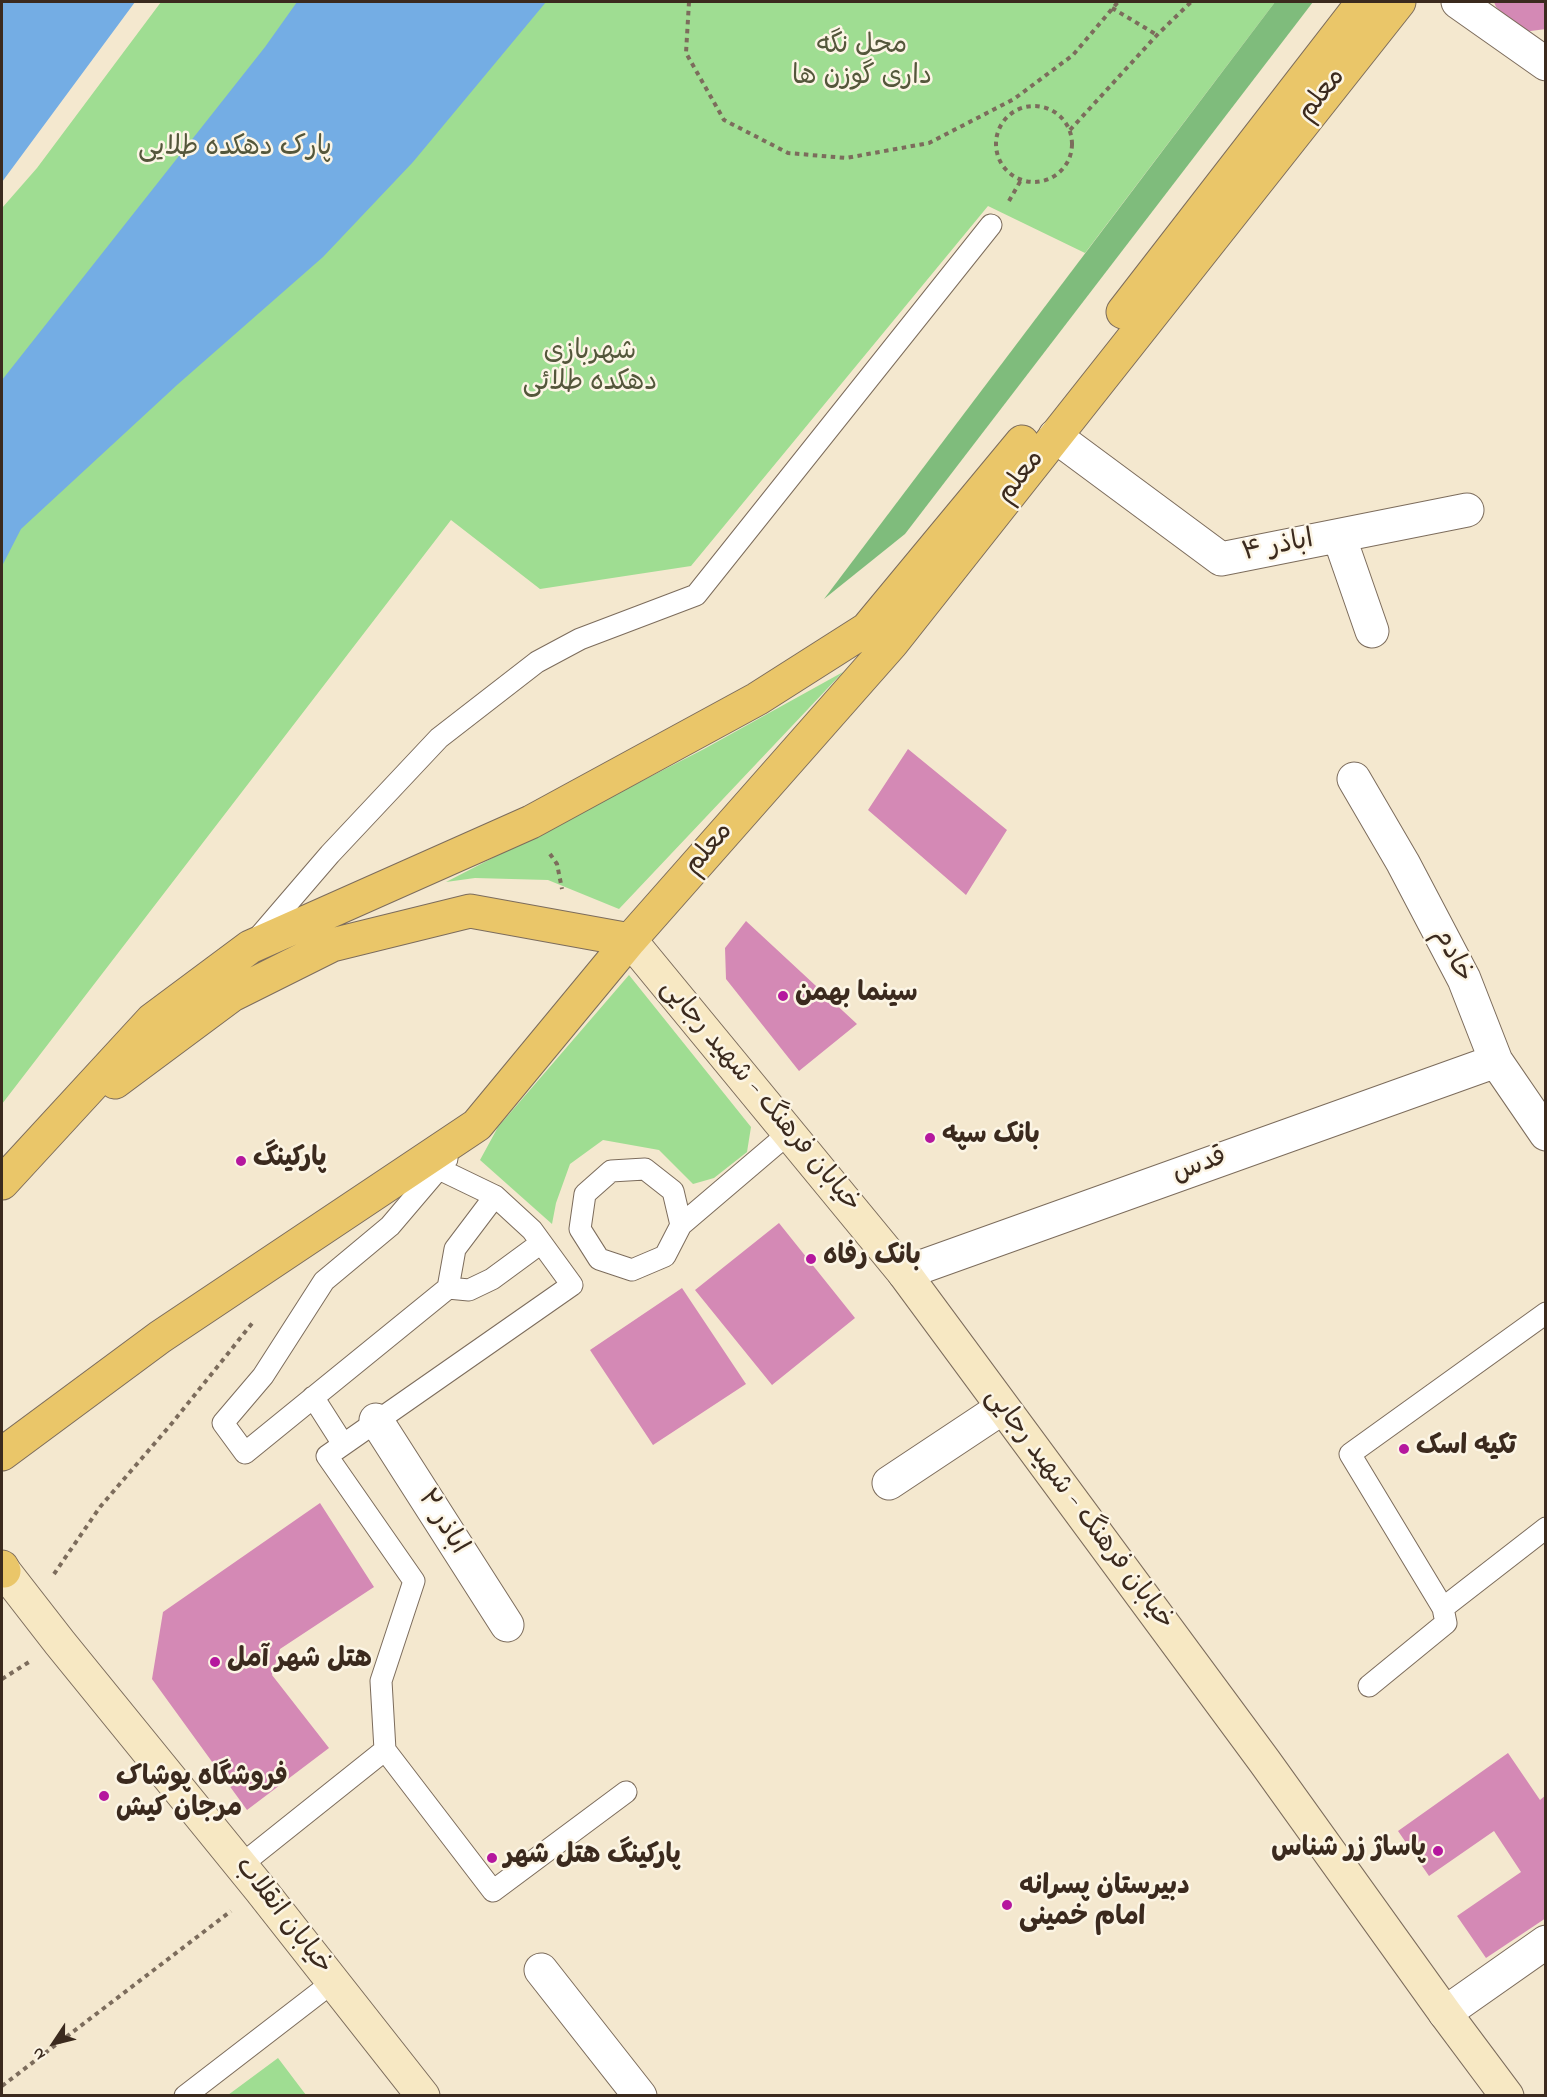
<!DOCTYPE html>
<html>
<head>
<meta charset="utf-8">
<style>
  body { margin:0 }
  #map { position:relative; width:1547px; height:2097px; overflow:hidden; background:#f4e8cf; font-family:"Indie Flower",sans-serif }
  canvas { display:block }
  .frame { position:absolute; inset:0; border:3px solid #3b2a1e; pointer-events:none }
  .north { position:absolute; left:24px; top:2013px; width:60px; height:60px; -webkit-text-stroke:4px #fcf5e5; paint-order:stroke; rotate:235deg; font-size:16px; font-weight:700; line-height:24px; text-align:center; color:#3b2a1e }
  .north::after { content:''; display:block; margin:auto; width:21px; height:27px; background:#3b2a1e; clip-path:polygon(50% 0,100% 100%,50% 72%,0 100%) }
</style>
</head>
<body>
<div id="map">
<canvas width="1547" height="2097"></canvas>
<div class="frame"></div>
<div class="north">N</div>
</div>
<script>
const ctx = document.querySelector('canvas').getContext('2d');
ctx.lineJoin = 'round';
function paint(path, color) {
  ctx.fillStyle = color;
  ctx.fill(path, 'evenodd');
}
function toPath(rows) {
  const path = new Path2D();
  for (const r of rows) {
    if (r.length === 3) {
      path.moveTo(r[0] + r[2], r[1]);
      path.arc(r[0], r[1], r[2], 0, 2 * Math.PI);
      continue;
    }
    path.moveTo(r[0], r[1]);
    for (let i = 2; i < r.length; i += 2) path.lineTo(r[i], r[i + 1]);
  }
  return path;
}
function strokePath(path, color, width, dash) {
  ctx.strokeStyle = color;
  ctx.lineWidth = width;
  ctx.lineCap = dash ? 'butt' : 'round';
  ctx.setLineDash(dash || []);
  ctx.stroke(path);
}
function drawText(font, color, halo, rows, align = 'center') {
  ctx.font = font + ' "Indie Flower","Playpen Sans Arabic",sans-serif';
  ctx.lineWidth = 5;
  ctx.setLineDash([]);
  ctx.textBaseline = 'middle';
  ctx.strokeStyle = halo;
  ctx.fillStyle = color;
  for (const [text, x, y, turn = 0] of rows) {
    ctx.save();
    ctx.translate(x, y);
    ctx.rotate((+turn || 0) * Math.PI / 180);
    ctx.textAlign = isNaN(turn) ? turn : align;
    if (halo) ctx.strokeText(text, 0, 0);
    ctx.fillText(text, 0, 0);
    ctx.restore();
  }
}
paint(toPath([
  [161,2,1275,2,1085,253,988,206,691,566,540,589,451,520,2,1104,2,208,37,168],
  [843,672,619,909,548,880,475,878,446,882,704,749],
  [629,975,751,1127,747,1152,714,1178,693,1184,659,1150,603,1140,570,1164,556,1203,552,1224,480,1160,498,1127],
  [278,2058,306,2095,228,2095]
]), '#9fdd92');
paint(toPath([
  [1275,2,1313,2,905,534,824,599]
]), '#7fbc7c');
paint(toPath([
  [2,2,135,2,2,182],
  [297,2,546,2,413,162,323,257,177,385,21,529,2,566,2,380,265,47]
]), '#74ade4');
paint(toPath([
  [1494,2,1546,2,1546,29,1523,32,1496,7],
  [908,749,1007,830,966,895,868,810],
  [746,921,857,1024,799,1071,726,979,725,948],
  [779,1223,855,1318,772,1385,695,1290],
  [682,1288,746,1384,653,1445,590,1350],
  [320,1503,374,1587,280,1649,272,1675,329,1748,247,1810,152,1679,163,1612],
  [1508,1753,1540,1800,1546,1795,1546,1918,1486,1958,1457,1916,1521,1872,1494,1831,1429,1876,1398,1831]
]), '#d489b5');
const lane = toPath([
  [257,939,330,854,439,738,537,662,580,639,696,595,991,225],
  [447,1159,390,1226,324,1281,263,1376,223,1423,245,1453,448,1288,455,1249,495,1196],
  [439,1169,495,1196,532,1230,572,1285,327,1456,414,1581,381,1681,385,1750,493,1891,626,1792],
  [681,1225,673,1191,645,1169,611,1171,585,1194,580,1229,599,1259,632,1270,665,1256,681,1225,789,1133],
  [448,1288,469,1290,492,1279,541,1243],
  [313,1397,343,1444],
  [1443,1608,1546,1528],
  [1369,1686,1446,1623,1443,1608,1350,1454,1546,1313],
  [241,1865,385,1750],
  [185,2096,333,1982]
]);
const street = toPath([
  [1458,2,1546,64],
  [1055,436,1221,559,1467,510],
  [1339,536,1372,631],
  [1354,779,1403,863,1464,979,1496,1061,1546,1134],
  [904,1273,1496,1061],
  [376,1420,507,1625],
  [889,1483,1002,1408],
  [541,1970,640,2096],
  [1445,2013,1546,1942]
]);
const secondary = toPath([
  [630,940,904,1273,1265,1762,1445,2013,1507,2096],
  [4,1571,60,1643,260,1889,423,2096]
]);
const primary = toPath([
  [1123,312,1363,2],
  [115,1082,232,995,332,945,470,911,630,940],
  [2,1183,152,1020,250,947,531,822,757,699,867,629,1022,442],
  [2,1454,160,1337,477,1125,630,940,892,643,1399,2],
  [2,1567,4,1571]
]);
strokePath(lane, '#7c6c5c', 23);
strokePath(street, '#7c6c5c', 35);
strokePath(secondary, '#7c6c5c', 35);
strokePath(primary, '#7c6c5c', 35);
strokePath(toPath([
  [689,2,686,53,724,120,788,153,846,158,929,143,1014,99,1073,55,1118,2],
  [1112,8,1157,35],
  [1034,144,38],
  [1070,130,1157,35,1191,2],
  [1009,201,1021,180],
  [550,854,557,864,562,889],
  [54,1574,100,1507,173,1422,254,1321],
  [2,1679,29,1662],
  [2,2086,231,1911]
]), '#7c6c5c', 4, [4.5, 4.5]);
strokePath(lane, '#fff', 21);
strokePath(street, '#fff', 33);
strokePath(secondary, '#f7e8c3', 33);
strokePath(primary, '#eac669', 33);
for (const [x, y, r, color] of [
  [783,996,6,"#b5179e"],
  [930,1138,6,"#b5179e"],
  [241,1161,6,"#b5179e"],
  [811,1259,6,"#b5179e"],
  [1404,1449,6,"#b5179e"],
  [215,1662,6,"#b5179e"],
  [104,1796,6,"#b5179e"],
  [1438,1851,6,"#b5179e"],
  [492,1858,6,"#b5179e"],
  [1007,1905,6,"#b5179e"]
]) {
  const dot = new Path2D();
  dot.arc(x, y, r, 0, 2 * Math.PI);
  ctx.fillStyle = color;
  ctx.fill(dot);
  strokePath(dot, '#fcf5e5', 2);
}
drawText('27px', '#54573b', '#fcf5e5', [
  ["محل نگه",862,48],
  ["داری گوزن ها",862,79],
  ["پارک دهکده طلایی",235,150],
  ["شهربازی",590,354],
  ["دهکده طلائی",590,385]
]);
drawText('27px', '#3b2a1e', '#fcf5e5', [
  ["معلم",1323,96,-51],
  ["معلم",1022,478,-52],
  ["اباذر ۴",1278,548,-11],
  ["معلم",710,850,-49],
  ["خادم",1451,956,63],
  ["خیابان فرهنگ - شهید رجایی",759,1097,50],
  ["قدس",1200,1167,-20],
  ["خیابان فرهنگ - شهید رجایی",1078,1510,53],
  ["اباذر ۲",441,1523,58],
  ["خیابان انقلاب",282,1917,52]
]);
drawText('bold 27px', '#3b2a1e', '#fcf5e5', [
  ["سینما بهمن",795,996],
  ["بانک سپه",942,1138],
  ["پارکینگ",253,1161],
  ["بانک رفاه",823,1259],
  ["تکیه اسک",1416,1449],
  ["هتل شهر آمل",227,1662],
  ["فروشگاه پوشاک",116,1780],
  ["مرجان کیش",116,1811],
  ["پاساژ زر شناس",1426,1851,"right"],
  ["پارکینگ هتل شهر",504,1858],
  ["دبیرستان پسرانه",1019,1889],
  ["امام خمینی",1019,1920]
], 'left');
</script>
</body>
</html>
